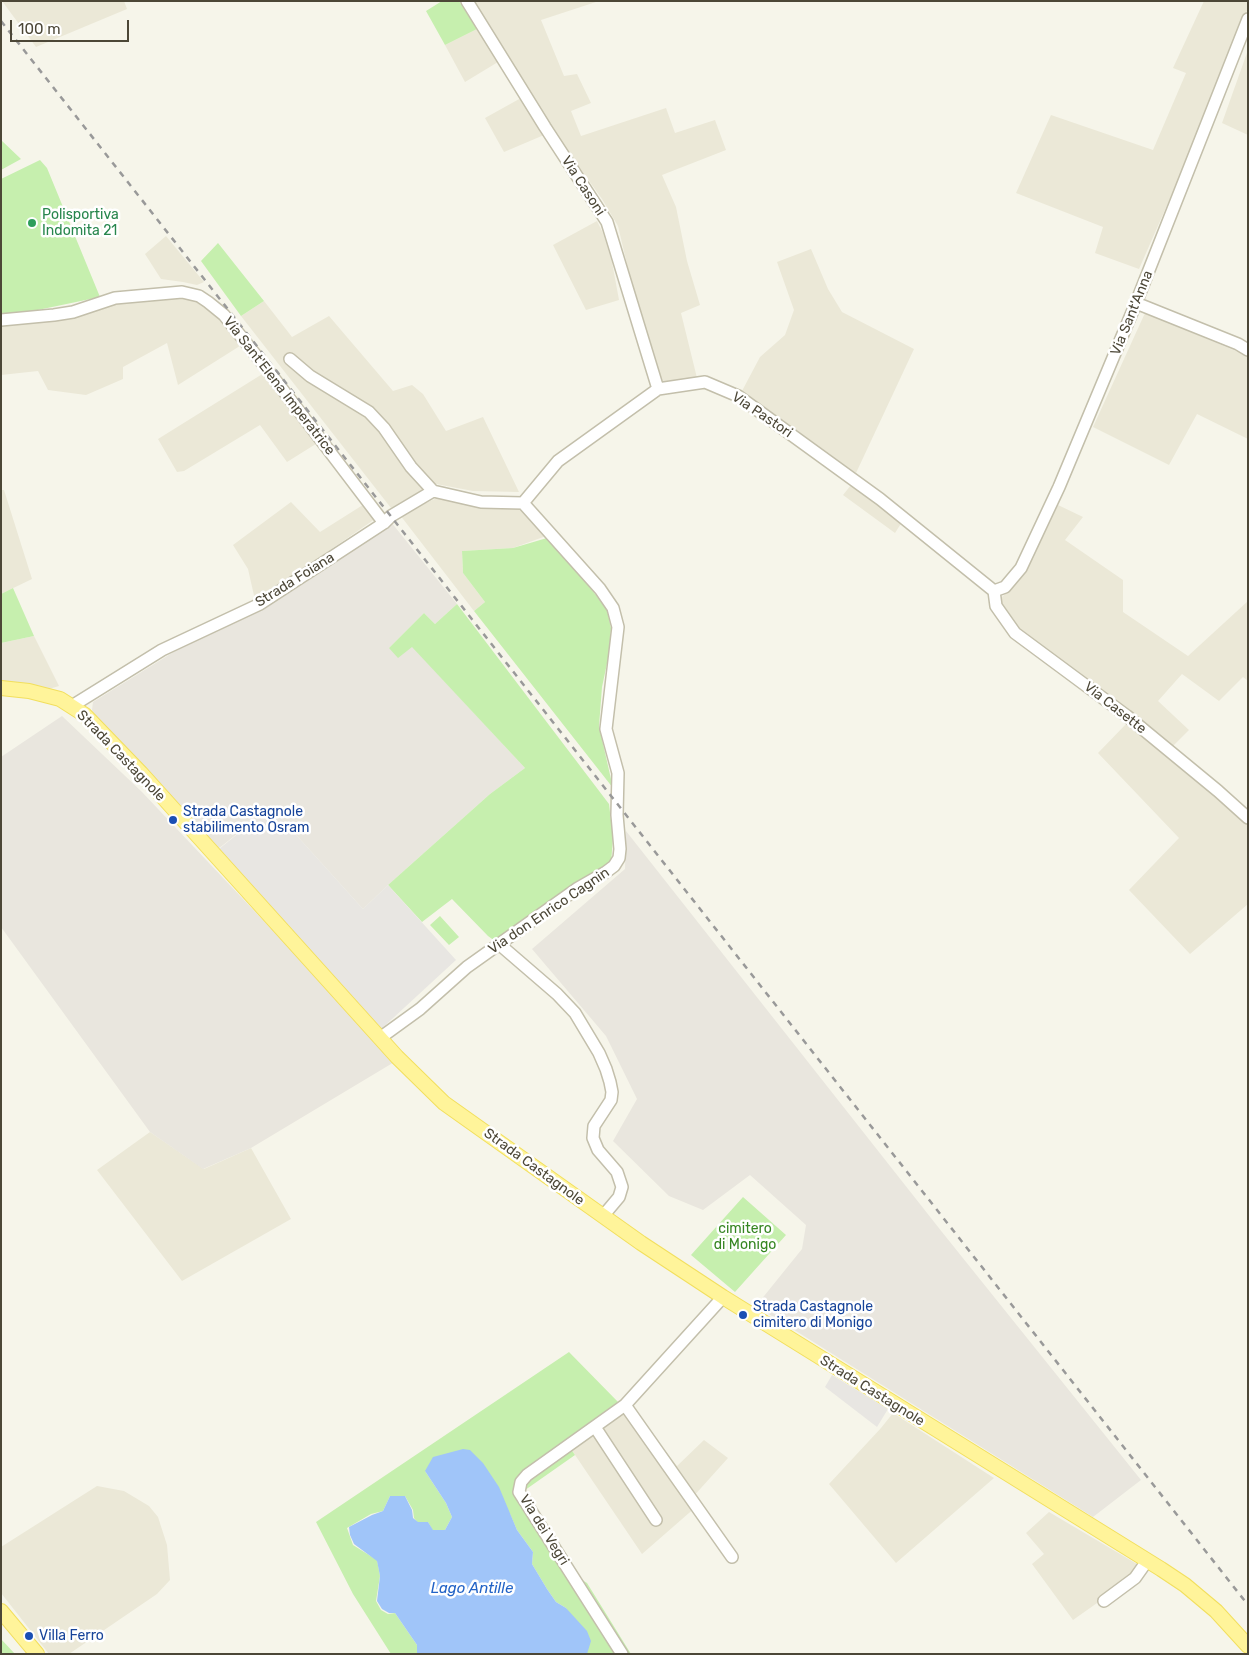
<!DOCTYPE html>
<html>
<head>
<meta charset="utf-8">
<style>
  body { margin:0 }
  #map { position:relative; width:1249px; height:1655px; overflow:hidden; background:#f6f5ea; font-family:Rubik,sans-serif }
  canvas { display:block }
  .frame { position:absolute; inset:0; border:2px solid #4c4737; pointer-events:none }
  .scale { position:absolute; left:10px; top:20px; width:119px; height:22px; box-sizing:border-box; border:2px solid #4c4737; border-top:0; padding-left:6px; font-size:15px; line-height:18px; white-space:nowrap; color:#4c4737; -webkit-text-stroke:4px #fff; paint-order:stroke }
</style>
</head>
<body>
<div id="map">
<canvas width="1249" height="1655"></canvas>
<div class="frame"></div>
<div class="scale">100 m</div>
</div>
<script>
const ctx = document.querySelector('canvas').getContext('2d');
ctx.lineJoin = 'round';
function paint(path, color) {
  ctx.fillStyle = color;
  ctx.fill(path, 'evenodd');
}
function toPath(rows) {
  const path = new Path2D();
  for (const r of rows) {
    path.moveTo(r[0], r[1]);
    for (let i = 2; i < r.length; i += 2) path.lineTo(r[i], r[i + 1]);
  }
  return path;
}
function strokePath(path, color, width, dash) {
  ctx.strokeStyle = color;
  ctx.lineWidth = width;
  ctx.lineCap = dash ? 'butt' : 'round';
  ctx.setLineDash(dash || []);
  ctx.stroke(path);
}
function drawText(font, color, halo, rows, align = 'center') {
  ctx.font = font + ' Rubik,sans-serif';
  ctx.lineWidth = 5;
  ctx.setLineDash([]);
  ctx.textBaseline = 'middle';
  ctx.strokeStyle = halo;
  ctx.fillStyle = color;
  for (const [text, x, y, turn = 0] of rows) {
    ctx.save();
    ctx.translate(x, y);
    ctx.rotate((+turn || 0) * Math.PI / 180);
    ctx.textAlign = isNaN(turn) ? turn : align;
    if (halo) ctx.strokeText(text, 0, 0);
    ctx.fillText(text, 0, 0);
    ctx.restore();
  }
}
paint(toPath([
  [2,1,124,1,127,9,36,47],
  [471,1,599,1,541,20,564,76,577,74,591,103,571,111,581,136,666,108,675,133,715,120,726,150,662,175,676,207,687,261,700,305,681,313,697,378,663,383,634,294,618,226,602,199,547,122],
  [1204,1,1248,1,1248,8,1186,162,1139,269,1095,253,1103,227,1016,193,1051,115,1153,150,1186,73,1173,68],
  [477,29,498,62,465,82,445,45],
  [1248,50,1248,135,1222,123],
  [521,98,544,135,504,152,485,118],
  [597,221,603,233,612,262,619,300,586,310,553,245],
  [166,236,204,282,197,285,183,282,161,279,145,254],
  [811,249,828,289,842,312,914,349,856,473,742,391,760,357,785,335,794,310,777,262],
  [182,294,213,308,243,344,178,385,167,343,123,367,123,379,86,395,48,390,38,371,1,375,1,322,97,305],
  [264,301,292,337,329,316,393,391,412,385,423,394,446,431,483,417,519,492,473,491,436,484,391,508,241,316],
  [1145,313,1248,356,1248,439,1197,414,1169,465,1093,427],
  [264,373,319,442,287,462,260,425,184,471,177,472,158,439],
  [851,485,902,522,895,533,843,495],
  [1,490,4,490,32,579,1,594],
  [439,497,519,508,546,536,513,548,462,551,463,573,485,602,474,611,400,515],
  [291,502,320,532,366,503,375,519,307,566,255,600,248,569,233,545],
  [1058,505,1083,517,1065,540,1123,580,1123,612,1188,656,1248,601,1248,681,1243,677,1219,701,1182,674,1158,701,1189,730,1171,748,1018,632,1003,610,1001,598,1021,578,1034,555],
  [34,636,59,686,49,689,1,681,1,643],
  [1127,723,1248,824,1248,904,1190,954,1129,890,1179,838,1098,753],
  [150,1132,204,1169,251,1148,291,1219,182,1281,97,1170],
  [620,1404,644,1423,677,1466,704,1440,728,1458,692,1498,697,1506,642,1554,571,1449],
  [893,1413,994,1478,896,1563,829,1484,881,1428],
  [97,1486,124,1491,149,1506,158,1517,167,1545,170,1580,157,1594,69,1654,49,1654,1,1593,1,1547],
  [1049,1512,1137,1564,1132,1574,1124,1584,1073,1620,1032,1564,1044,1554,1026,1533]
]), '#ebe8d7');
paint(toPath([
  [391,522,457,604,435,624,424,613,389,648,412,646,525,768,490,794,388,885,363,909,271,807,218,849,189,822,94,717,92,710,93,702,172,653,261,608],
  [62,716,142,792,396,1061,251,1148,203,1169,150,1132,1,927,1,757],
  [626,831,942,1232,1141,1480,1093,1517,756,1306,802,1249,806,1225,750,1175,703,1210,669,1196,613,1141,637,1099,606,1036,532,949,625,869]
]), '#e9e6de');
paint(toPath([
  [442,1,459,1,477,29,445,45,426,11],
  [1,140,21,159,1,170],
  [40,160,47,168,100,297,33,311,1,314,1,179],
  [218,243,264,301,241,316,201,261],
  [547,538,592,590,607,610,611,628,609,654,602,687,599,726,613,788,474,611,485,602,463,573,462,551,513,548],
  [13,588,34,636,1,643,1,594],
  [457,604,609,804,613,837,611,864,499,944,488,936,452,899,422,922,388,885,490,794,525,768,412,647,398,658,389,648,424,613,435,624],
  [440,916,459,937,449,945,430,925],
  [743,1197,786,1235,735,1292,691,1255],
  [569,1352,620,1404,571,1449,575,1455,518,1495,574,1575,587,1583,631,1654,587,1654,566,1608,556,1602,547,1589,532,1564,533,1552,517,1530,510,1514,425,1471,446,1503,452,1517,445,1530,433,1531,428,1522,418,1523,414,1518,413,1510,405,1496,390,1496,383,1511,371,1514,347,1528,353,1545,377,1560,380,1576,376,1601,381,1610,388,1614,395,1613,417,1645,417,1654,391,1654,353,1594,316,1522],
  [1,1639,15,1654,1,1654]
]), '#c6efae');
paint(toPath([
  [271,807,363,909,388,885,456,960,379,1031,267,908,219,849],
  [832,1375,888,1409,877,1427,825,1387]
]), '#e8e6e2');
paint(toPath([
  [463,1449,470,1450,483,1463,499,1487,517,1530,533,1552,532,1564,547,1589,556,1602,566,1608,587,1631,591,1641,587,1654,417,1654,417,1645,395,1613,389,1613,382,1609,377,1601,380,1576,377,1561,354,1544,350,1535,349,1527,372,1515,383,1511,390,1496,405,1496,412,1510,413,1518,418,1522,428,1522,433,1530,445,1530,452,1517,446,1503,425,1471,433,1457]
]), '#a0c5f9');
const minor = toPath([
  [467,1,545,127,607,222,658,389],
  [1136,303,1238,344,1248,350],
  [1,320,54,315,73,312,115,298,182,292,199,296,208,302,224,315,270,373,384,523],
  [290,359,310,376,369,412,384,428,411,467,433,491],
  [523,503,558,461,658,389,705,382,738,396,880,499,994,591],
  [994,591,1005,587,1021,568,1059,487,1136,303,1248,19],
  [994,591,996,606,1015,633,1127,716,1218,791,1248,818],
  [72,706,162,650,260,604,384,523,391,516,433,491,481,502,523,503],
  [499,944,557,994,575,1013,599,1053,606,1069,610,1082,612,1092,611,1100,594,1126,593,1138,598,1150,617,1172,622,1187,619,1197,603,1216],
  [380,1038,420,1009,467,967,578,888,606,872,614,866,619,858,620,849,617,815,618,773,606,729,618,627,613,608,600,589,523,503],
  [625,1405,732,1557],
  [595,1427,656,1520],
  [1104,1601,1135,1578,1147,1561],
  [622,1654,519,1492,521,1482,527,1475,625,1405,723,1297]
]);
const major = toPath([
  [1,688,29,691,60,699,85,715,141,773,397,1057,444,1103,641,1243,723,1297,1161,1569,1185,1585,1216,1611,1248,1646],
  [1,1611,37,1654]
]);
strokePath(minor, '#c3bfab', 14);
strokePath(major, '#f2df5d', 16);
strokePath(minor, '#fff', 11);
strokePath(major, '#fff49a', 14);
strokePath(toPath([
  [1,21,1248,1605]
]), '#999', 2.5, [6, 6]);
for (const [x, y, r, color] of [
  [32,223,5,"#2e9e5b"],
  [173,820,5,"#1a4fb4"],
  [743,1315,5,"#1a4fb4"],
  [29,1636,5,"#1a4fb4"]
]) {
  const dot = new Path2D();
  dot.arc(x, y, r, 0, 2 * Math.PI);
  ctx.fillStyle = color;
  ctx.fill(dot);
  strokePath(dot, '#fff', 2);
}
drawText('14px', '#4c4737', '#fff', [
  ["Via Casoni",583,186,57],
  ["Via Sant'Anna",1132,313,-68],
  ["Via Sant'Elena Imperatrice",279,386,52],
  ["Via Pastori",762,415,34],
  ["Strada Foiana",295,580,-32],
  ["Via Casette",1115,708,38],
  ["Strada Castagnole",121,756,46],
  ["Via don Enrico Cagnin",549,911,-34],
  ["Strada Castagnole",534,1167,36],
  ["Strada Castagnole",872,1391,32],
  ["Via dei Vegri",544,1530,58]
]);
drawText('14px', '#27864d', '#fff', [
  ["Polisportiva",42,215],
  ["Indomita 21",42,231]
], 'left');
drawText('14px', '#164399', '#fff', [
  ["Strada Castagnole",183,812],
  ["stabilimento Osram",183,828],
  ["Strada Castagnole",753,1307],
  ["cimitero di Monigo",753,1323],
  ["Villa Ferro",39,1636]
], 'left');
drawText('14px', '#368622', '#fff', [
  ["cimitero",745,1229],
  ["di Monigo",745,1245]
]);
drawText('italic 15px', '#2263c6', '#fff', [
  ["Lago Antille",472,1589]
]);
</script>
</body>
</html>
